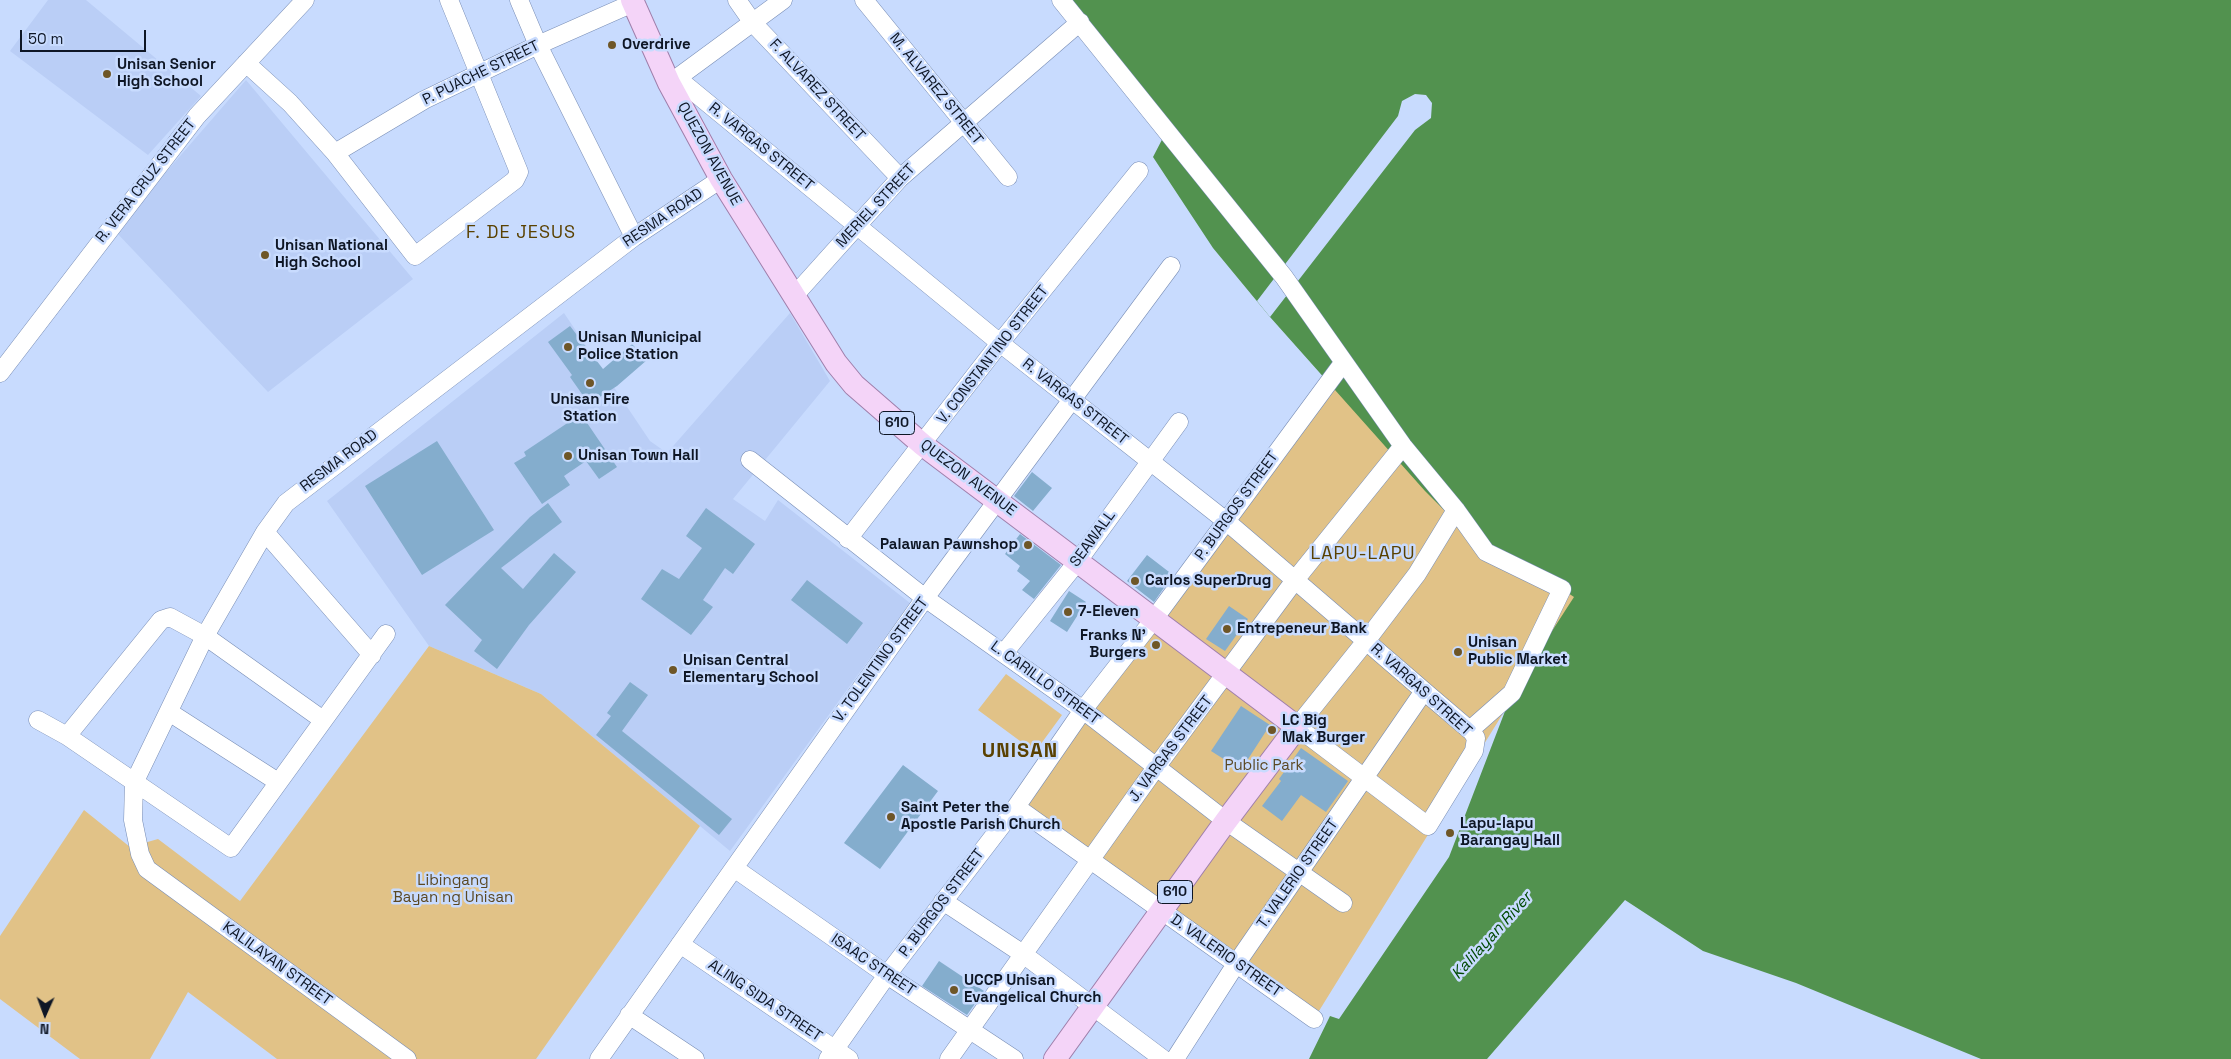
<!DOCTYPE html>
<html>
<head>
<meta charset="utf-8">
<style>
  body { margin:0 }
  #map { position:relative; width:2231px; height:1059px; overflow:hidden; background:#c8dbfe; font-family:"Space Grotesk",sans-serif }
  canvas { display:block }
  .north { position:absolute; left:20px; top:989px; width:50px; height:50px; -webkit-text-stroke:4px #c8dbfe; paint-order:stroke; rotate:182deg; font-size:14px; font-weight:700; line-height:20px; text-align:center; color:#0e1625 }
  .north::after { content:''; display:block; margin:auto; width:18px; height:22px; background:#0e1625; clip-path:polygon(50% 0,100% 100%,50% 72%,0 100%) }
  .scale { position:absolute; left:20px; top:30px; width:126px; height:22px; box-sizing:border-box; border:2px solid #0e1625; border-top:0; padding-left:6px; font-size:15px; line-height:18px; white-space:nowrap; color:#0e1625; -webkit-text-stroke:4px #c8dbfe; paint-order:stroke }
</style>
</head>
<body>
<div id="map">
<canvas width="2231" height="1059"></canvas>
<div class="north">N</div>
<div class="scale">50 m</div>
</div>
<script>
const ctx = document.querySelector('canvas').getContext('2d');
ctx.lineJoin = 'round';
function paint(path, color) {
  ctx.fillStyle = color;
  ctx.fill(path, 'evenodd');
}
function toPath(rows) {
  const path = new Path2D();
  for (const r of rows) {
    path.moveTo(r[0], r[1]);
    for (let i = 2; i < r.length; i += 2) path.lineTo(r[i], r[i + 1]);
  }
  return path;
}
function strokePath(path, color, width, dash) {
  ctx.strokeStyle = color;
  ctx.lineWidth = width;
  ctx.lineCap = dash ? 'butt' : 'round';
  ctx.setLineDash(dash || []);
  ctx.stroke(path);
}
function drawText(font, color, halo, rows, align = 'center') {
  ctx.font = font + ' "Space Grotesk",sans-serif';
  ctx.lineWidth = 5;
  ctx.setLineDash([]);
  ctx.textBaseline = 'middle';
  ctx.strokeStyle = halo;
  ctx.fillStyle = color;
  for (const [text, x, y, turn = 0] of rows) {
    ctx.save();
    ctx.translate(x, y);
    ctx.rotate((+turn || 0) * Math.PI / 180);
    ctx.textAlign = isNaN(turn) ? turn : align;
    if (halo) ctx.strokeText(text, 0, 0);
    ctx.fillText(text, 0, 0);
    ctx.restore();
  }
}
paint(toPath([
  [48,0,86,0,201,96,148,155,10,51],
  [246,80,413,279,268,392,115,231],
  [564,313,650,441,667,453,790,313,830,381,733,499,765,521,778,500,910,603,730,851,541,694,429,646,327,501]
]), '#bacef6');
paint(toPath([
  [1343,363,1575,597,1314,1019,1016,807],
  [429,646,541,694,700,826,536,1059,277,1059,188,992,150,1059,80,1059,0,999,0,936,84,810,130,847,158,839,240,901],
  [1006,674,1062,715,1035,752,978,710]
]), '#e1c287');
paint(toPath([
  [1062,0,2231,0,2231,1059,1981,1059,1796,983,1703,951,1625,900,1487,1059,1309,1059,1330,1016,1339,1019,1449,857,1512,693,1574,597,1562,589,1486,552,1425,491,1270,317,1213,248,1153,157,1167,130]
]), '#52924f');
paint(toPath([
  [1415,94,1426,95,1432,103,1431,118,1415,130,1270,317,1257,301,1398,116,1402,101]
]), '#c8dbfe');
paint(toPath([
  [570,326,603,369,632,344,647,360,617,386,589,404,570,377,572,375,548,342],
  [581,414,617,467,599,479,586,461,564,476,570,485,542,504,514,463,526,456,524,452],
  [437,441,494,530,422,575,365,486],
  [1032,472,1052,488,1033,511,1014,496],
  [548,503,562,522,501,568,523,589,554,553,576,572,529,625,497,669,474,651,482,640,445,605,530,517],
  [706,508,755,544,733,574,725,568,703,600,713,607,691,635,641,599,662,569,679,579,702,548,686,536],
  [1020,534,1061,565,1034,599,1022,590,1030,581,1017,571,1020,566,1005,554],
  [1147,555,1173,575,1154,602,1127,581],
  [807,580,863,623,847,644,791,600],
  [1069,591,1086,602,1067,632,1050,621],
  [1229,606,1248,619,1225,651,1206,639],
  [630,682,648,695,622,731,732,819,719,835,596,735,611,716,607,713],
  [1241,706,1270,725,1241,770,1211,751],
  [1301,748,1348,781,1326,812,1301,795,1282,821,1262,806,1281,781,1279,779],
  [903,765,938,791,880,869,844,843],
  [939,961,984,991,967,1015,922,986]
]), '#84adcd');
const minor = toPath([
  [519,0,538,45,634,237],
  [737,0,753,23,900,178],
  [864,0,1008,177],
  [1061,0,1284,277,1403,446,1456,510,1486,552,1562,589,1512,693,1470,730],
  [246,63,290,103,335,153,415,256,515,180,519,172,449,0],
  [677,78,783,0],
  [669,83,677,78,1000,343,1226,521,1295,580,1366,641,1424,691,1472,732,1476,738,1474,751,1428,826,1297,727,1366,641,1417,574,1456,510],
  [335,153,424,100,538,45,633,3],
  [794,296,900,178,1080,22],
  [0,373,197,116,305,0],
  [750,460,925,598,1083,710,1226,821,1343,903],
  [265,532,372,655],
  [848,539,1000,343,1139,171],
  [1004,653,1078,561,1179,422],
  [169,712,278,782],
  [38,720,67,736,231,848,386,634],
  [67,736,161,620,170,617,205,636,323,720],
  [1016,807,1314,1019],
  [734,868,887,975,1014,1059],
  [943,901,1023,954,1163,1059],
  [680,944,849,1059],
  [629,1015,695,1059],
  [407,1059,147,869,140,854,133,820,134,783,205,636,265,532,286,503,634,237,721,179],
  [599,1059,925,598,1171,266],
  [828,1059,887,975,1016,807,1083,710,1154,619,1343,363],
  [949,1059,1157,766,1295,580,1403,446],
  [1175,1059,1236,964,1424,691]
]);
const major = toPath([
  [632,0,669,83,721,179,836,363,854,385,923,445,1297,727,1226,821,1055,1059]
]);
strokePath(minor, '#788db5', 19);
strokePath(major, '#9f7fab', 24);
strokePath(minor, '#fff', 18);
strokePath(major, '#f4d4f8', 22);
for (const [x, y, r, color] of [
  [612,45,5,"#6e5627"],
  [107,74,5,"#6e5627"],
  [265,255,5,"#6e5627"],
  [568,347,5,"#6e5627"],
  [590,383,5,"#6e5627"],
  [568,456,5,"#6e5627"],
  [1028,545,5,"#6e5627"],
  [1135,581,5,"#6e5627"],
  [1068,612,5,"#6e5627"],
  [1227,629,5,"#6e5627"],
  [1156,645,5,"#6e5627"],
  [1458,652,5,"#6e5627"],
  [673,670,5,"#6e5627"],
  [1272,730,5,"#6e5627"],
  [891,817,5,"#6e5627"],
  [1450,833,5,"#6e5627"],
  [954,990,5,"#6e5627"]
]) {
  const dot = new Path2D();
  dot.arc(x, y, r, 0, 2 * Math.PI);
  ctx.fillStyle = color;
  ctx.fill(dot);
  strokePath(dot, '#c8dbfe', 2);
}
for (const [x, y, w] of [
  [897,423,35],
  [1175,892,35]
]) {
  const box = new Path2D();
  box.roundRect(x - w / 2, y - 11.5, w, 23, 4);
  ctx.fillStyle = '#c8dbfe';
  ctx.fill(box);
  strokePath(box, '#0e1625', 1);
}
drawText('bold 14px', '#0e1625', null, [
  ["610",897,423],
  ["610",1175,892]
]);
drawText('bold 15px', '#0e1625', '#c8dbfe', [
  ["Overdrive",622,45],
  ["Unisan Senior",117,65],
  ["High School",117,82],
  ["Unisan National",275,246],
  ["High School",275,263],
  ["Unisan Municipal",578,338],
  ["Police Station",578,355],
  ["Unisan Fire",590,400,"center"],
  ["Station",590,417,"center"],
  ["Unisan Town Hall",578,456],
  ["Palawan Pawnshop",1018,545,"right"],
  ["Carlos SuperDrug",1145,581],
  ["7-Eleven",1078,612],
  ["Entrepeneur Bank",1237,629],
  ["Franks N'",1146,636,"right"],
  ["Burgers",1146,653,"right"],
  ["Unisan",1468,643],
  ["Public Market",1468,660],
  ["Unisan Central",683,661],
  ["Elementary School",683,678],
  ["LC Big",1282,721],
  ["Mak Burger",1282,738],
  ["Saint Peter the",901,808],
  ["Apostle Parish Church",901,825],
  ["Lapu-lapu",1460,824],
  ["Barangay Hall",1460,841],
  ["UCCP Unisan",964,981],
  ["Evangelical Church",964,998]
], 'left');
drawText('15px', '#0e1625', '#c8dbfe', [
  ["P. PUACHE STREET",481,73,-26],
  ["M. ALVAREZ STREET",936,89,51],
  ["F. ALVAREZ STREET",817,90,47],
  ["R. VARGAS STREET",761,147,39],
  ["QUEZON AVENUE",709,154,61],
  ["R. VERA CRUZ STREET",146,181,-52],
  ["MERIEL STREET",876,206,-47],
  ["RESMA ROAD",663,218,-34],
  ["V. CONSTANTINO STREET",993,355,-52],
  ["R. VARGAS STREET",1075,402,38],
  ["RESMA ROAD",339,461,-37],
  ["QUEZON AVENUE",968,478,37],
  ["P. BURGOS STREET",1237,506,-54],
  ["SEAWALL",1093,539,-54],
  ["V. TOLENTINO STREET",881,660,-54],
  ["L. CARILLO STREET",1045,683,36],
  ["R. VARGAS STREET",1421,690,42],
  ["J. VARGAS STREET",1171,749,-53],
  ["T. VALERIO STREET",1298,874,-55],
  ["P. BURGOS STREET",942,903,-53],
  ["D. VALERIO STREET",1226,956,35],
  ["KALILAYAN STREET",277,964,36],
  ["ISAAC STREET",873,965,34],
  ["ALING SIDA STREET",765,1001,34]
]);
drawText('15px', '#5b4823', '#c8dbfe', [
  ["Public Park",1264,766],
  ["Libingang",453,881],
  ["Bayan ng Unisan",453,898]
]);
drawText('italic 16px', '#004902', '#c8dbfe', [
  ["Kalilayan River",1492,936,-48]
]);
ctx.letterSpacing = '1px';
drawText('18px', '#5a4101', '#c8dbfe', [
  ["F. DE JESUS",521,233],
  ["LAPU-LAPU",1363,554]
]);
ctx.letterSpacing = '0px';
ctx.letterSpacing = '1px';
drawText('bold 20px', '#5a4101', '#c8dbfe', [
  ["UNISAN",1020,752]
]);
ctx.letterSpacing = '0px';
</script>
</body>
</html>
